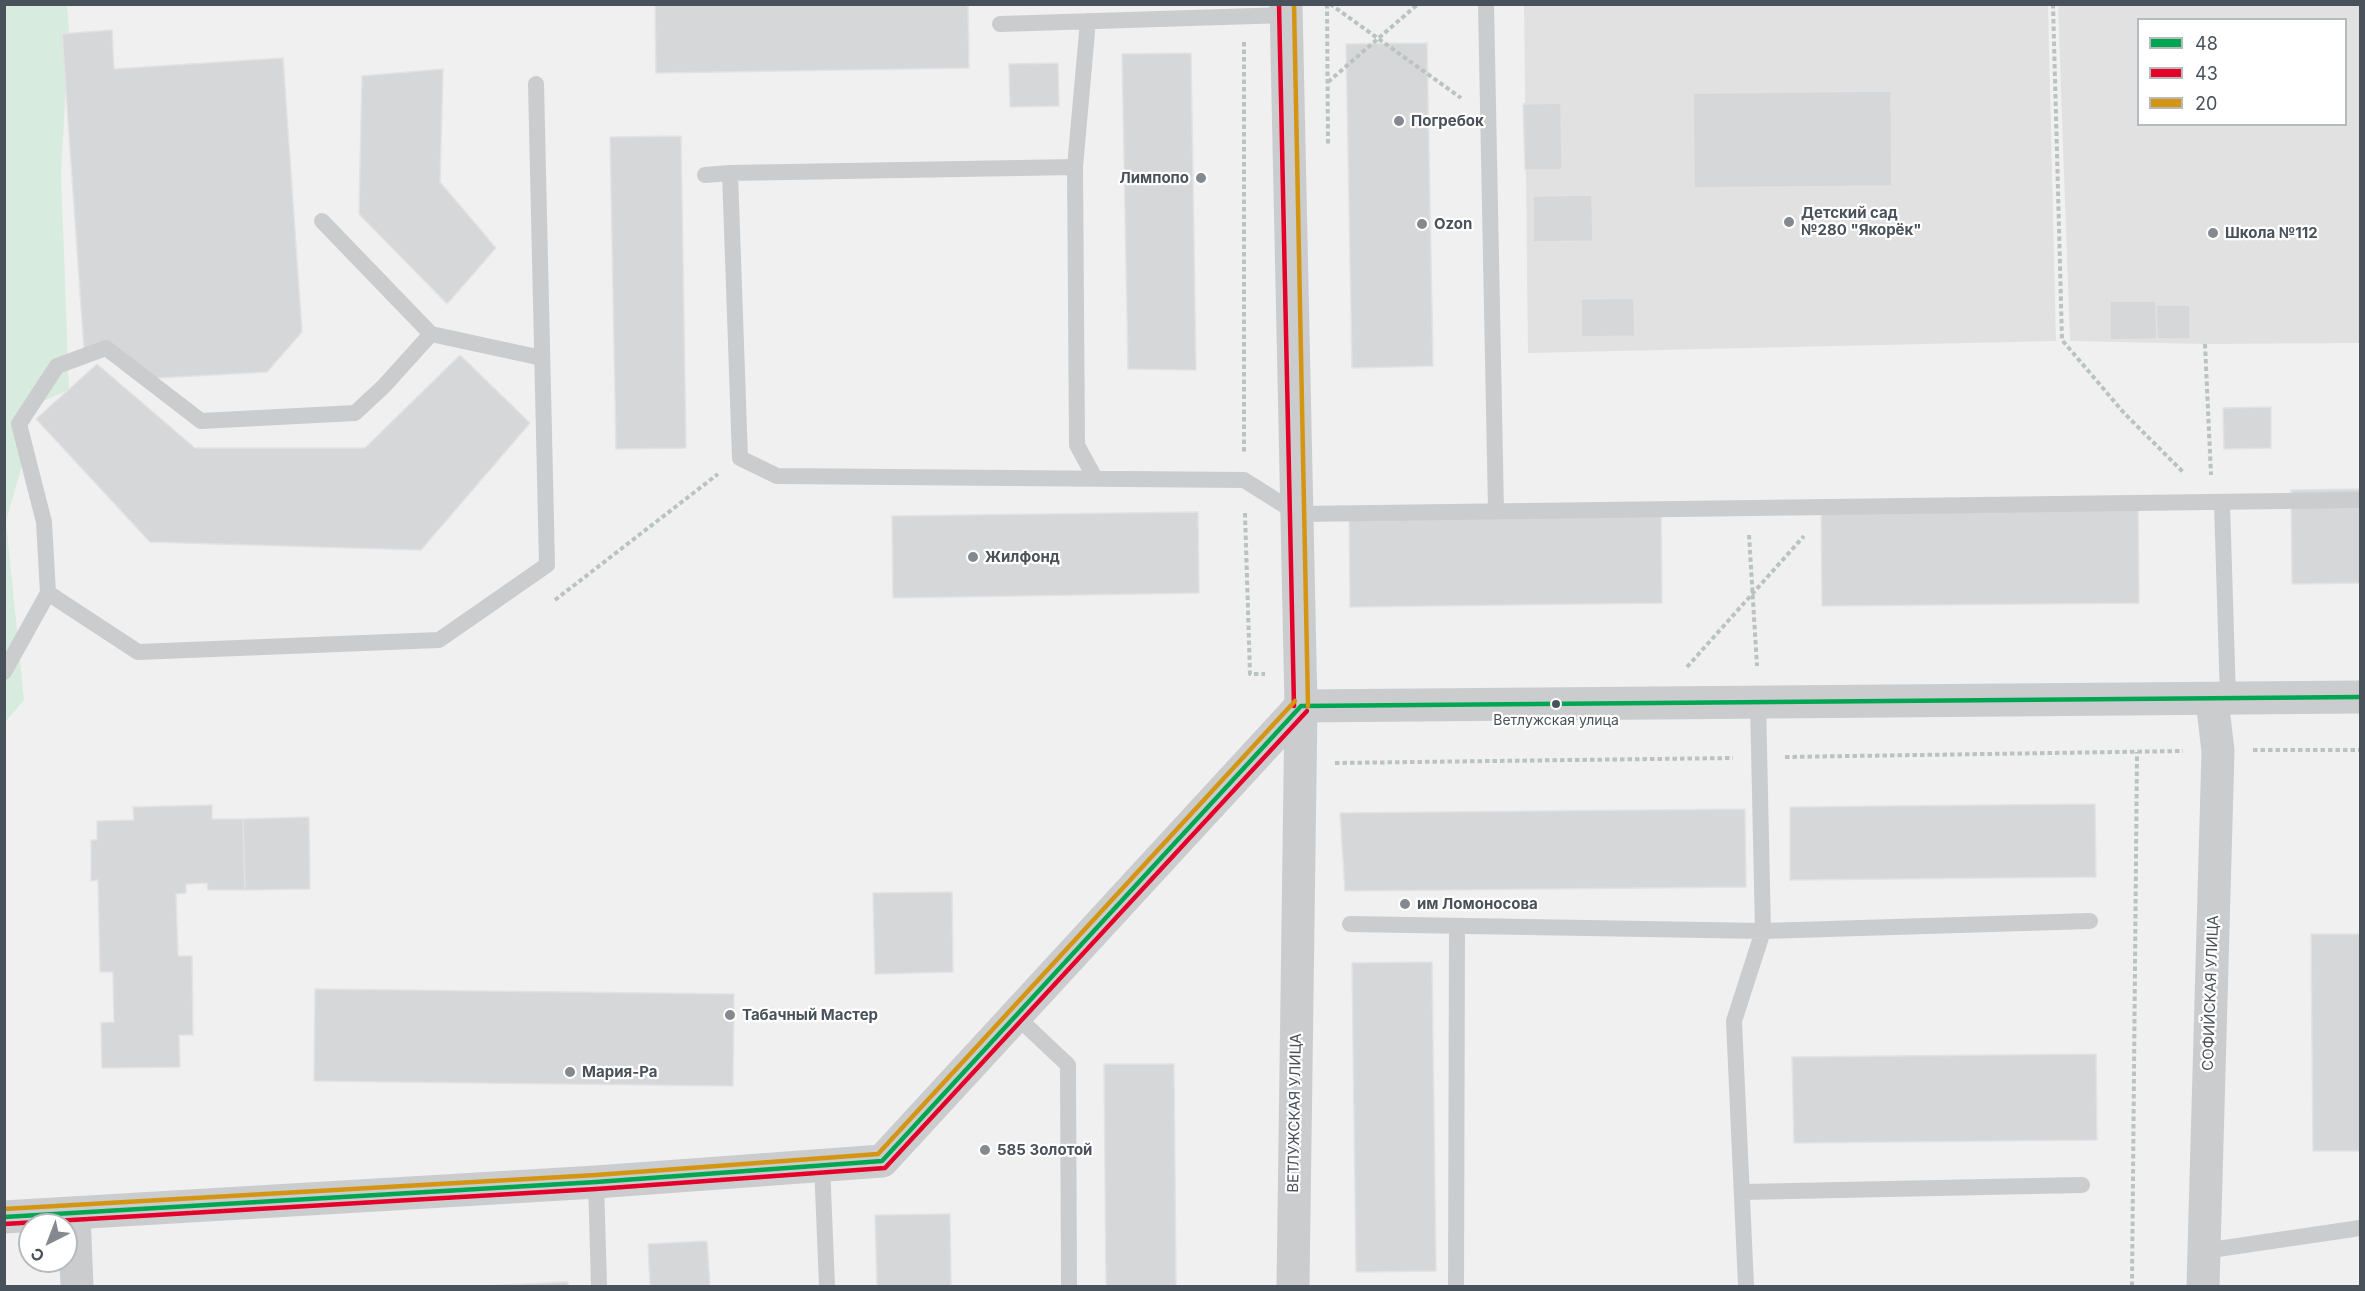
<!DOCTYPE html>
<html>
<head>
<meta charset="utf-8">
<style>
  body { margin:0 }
  #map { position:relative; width:2365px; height:1291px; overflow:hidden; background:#f0f0f0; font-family:Inter,sans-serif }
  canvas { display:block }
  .frame { position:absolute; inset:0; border:6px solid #49525a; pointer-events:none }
  .legend { position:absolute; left:2137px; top:18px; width:210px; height:108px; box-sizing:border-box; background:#fff; border:2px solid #b6babd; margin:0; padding:8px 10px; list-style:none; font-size:18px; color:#49525a }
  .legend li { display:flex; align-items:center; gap:12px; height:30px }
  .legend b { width:30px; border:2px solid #b6babd }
  .north { position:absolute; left:18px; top:1213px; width:60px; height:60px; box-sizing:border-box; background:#fff; border:2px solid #b6babd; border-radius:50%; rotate:222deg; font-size:16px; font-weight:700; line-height:24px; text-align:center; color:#49525a }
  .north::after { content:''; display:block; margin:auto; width:21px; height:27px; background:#83898e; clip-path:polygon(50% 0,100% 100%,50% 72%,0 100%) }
</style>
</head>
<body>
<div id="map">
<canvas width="2365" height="1291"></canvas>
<div class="frame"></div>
<ul class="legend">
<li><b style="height:8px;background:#00a651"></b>48</li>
<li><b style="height:8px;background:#e4002b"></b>43</li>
<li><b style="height:8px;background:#d49512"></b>20</li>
</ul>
<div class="north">С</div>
</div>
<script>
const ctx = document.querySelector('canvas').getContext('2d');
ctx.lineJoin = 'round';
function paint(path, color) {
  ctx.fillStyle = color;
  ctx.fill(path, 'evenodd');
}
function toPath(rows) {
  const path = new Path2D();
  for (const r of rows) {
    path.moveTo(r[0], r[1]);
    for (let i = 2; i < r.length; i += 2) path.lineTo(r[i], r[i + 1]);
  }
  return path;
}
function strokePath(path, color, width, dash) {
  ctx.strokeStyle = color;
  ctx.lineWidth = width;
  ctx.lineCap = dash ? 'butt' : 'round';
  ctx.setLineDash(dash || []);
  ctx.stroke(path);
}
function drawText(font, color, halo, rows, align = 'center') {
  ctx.font = font + ' Inter,sans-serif';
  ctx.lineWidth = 4.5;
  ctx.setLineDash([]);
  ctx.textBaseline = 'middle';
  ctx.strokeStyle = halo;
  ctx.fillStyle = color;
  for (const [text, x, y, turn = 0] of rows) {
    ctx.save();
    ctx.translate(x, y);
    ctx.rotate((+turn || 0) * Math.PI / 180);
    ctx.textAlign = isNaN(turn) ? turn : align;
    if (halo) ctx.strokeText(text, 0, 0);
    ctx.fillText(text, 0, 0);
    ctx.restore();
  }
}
paint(toPath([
  [1524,5,2048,5,2056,341,1528,353],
  [2058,5,2360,5,2360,343,2205,344,2070,341],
  [2138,20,2346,20,2346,124,2138,124]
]), '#e2e1e1');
paint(toPath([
  [5,5,67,5,69,31,61,174,69,390,17,412,24,459,6,521,24,700,5,722]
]), '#d7ecdf');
const building = toPath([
  [655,4,968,4,969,68,656,73,655,4],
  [112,30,114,69,283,58,302,332,267,372,138,379,106,348,84,350,62,34,112,30],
  [1427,43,1433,366,1352,368,1346,44,1427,43],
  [1191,53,1196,370,1128,369,1122,54,1191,53],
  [1058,63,1059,106,1010,107,1009,64,1058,63],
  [443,69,440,182,496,248,447,304,359,214,362,76,443,69],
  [1891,91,1892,186,1694,188,1693,93,1891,91],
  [1561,103,1562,170,1525,170,1523,104,1561,103],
  [681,136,686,448,616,449,610,137,681,136],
  [1592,195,1593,241,1533,242,1533,196,1592,195],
  [1634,298,1635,336,1581,337,1581,299,1634,298],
  [2110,301,2156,301,2157,339,2110,340,2110,301],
  [2156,305,2190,305,2190,339,2157,339,2156,305],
  [460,355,530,423,421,550,150,542,36,419,97,364,195,448,365,448,460,355],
  [2271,407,2271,448,2224,449,2223,408,2271,407],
  [2360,489,2360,583,2292,584,2291,490,2360,489],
  [2138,499,2139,603,1822,606,1821,502,2138,499],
  [1661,503,1662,603,1350,607,1349,507,1661,503],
  [1198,512,1199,593,893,598,892,516,1198,512],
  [2095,804,2096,877,1790,880,1790,807,2095,804],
  [212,805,212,819,243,819,245,890,208,890,207,883,186,884,186,893,176,894,178,956,192,956,193,1035,179,1035,180,1067,102,1068,101,1023,114,1022,113,972,100,972,98,880,91,881,91,840,97,840,97,821,134,820,133,807,212,805],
  [1745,809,1746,887,1345,891,1340,813,1745,809],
  [309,817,310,889,245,890,243,819,309,817],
  [952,892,953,972,875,974,873,893,952,892],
  [2311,934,2360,934,2360,1151,2313,1151,2311,934],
  [1432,962,1436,1271,1356,1272,1352,963,1432,962],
  [315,989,734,994,733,1086,314,1081,315,989],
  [2096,1054,2097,1140,1794,1143,1792,1057,2096,1054],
  [1104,1064,1174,1064,1176,1286,1106,1286,1104,1064],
  [950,1214,951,1286,877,1286,875,1215,950,1214],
  [707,1241,710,1286,650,1286,648,1244,707,1241],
  [568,1282,568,1286,484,1286,568,1282]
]);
paint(building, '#d6d7d9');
strokePath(building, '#e2e2e3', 1.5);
strokePath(toPath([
  [1327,4,1328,145],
  [1330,4,1461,98],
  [2053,4,2062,340,2124,413,2184,473],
  [1244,42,1244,452],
  [1328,82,1418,4],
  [2205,344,2211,475],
  [1245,513,1250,674,1265,674],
  [1749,535,1757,666],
  [555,600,718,474],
  [1687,667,1804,536],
  [2253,750,2360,750],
  [1785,757,2183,751],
  [1335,763,1733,758],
  [2132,1286,2137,752]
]), '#b9c3c0', 4, [4.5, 3]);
strokePath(toPath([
  [1486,4,1496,511],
  [1088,21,1075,167,1077,445,1095,478],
  [1000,24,1286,15],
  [730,173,740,458,777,476,1244,480,1298,514,2360,500],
  [705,175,730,173,1075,167],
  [322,221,431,334],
  [2222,502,2228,699],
  [48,593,138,652,439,640,547,565,536,84],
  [4,672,48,593,44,522,19,424,57,366,106,348,201,421,355,413,384,386,431,334,542,358],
  [1350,924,1763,931,2090,921],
  [1016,1016,1068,1065,1069,1286],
  [822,1165,827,1286],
  [596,1182,599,1286],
  [1743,1192,2082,1185],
  [2204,1251,2360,1228],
  [1456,1286,1457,926],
  [1746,1286,1734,1021,1763,931,1758,702]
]), '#caccce', 16);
strokePath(toPath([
  [74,1214,77,1286],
  [2203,1286,2218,751,2212,700]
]), '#caccce', 33);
strokePath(toPath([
  [1286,4,1301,706,1293,1286]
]), '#caccce', 33);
strokePath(toPath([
  [4,1217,596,1182,882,1161,1301,706,2360,697]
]), '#caccce', 33);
strokePath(toPath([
  [4,1217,596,1182,882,1161,1301,706,2360,697]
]), '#00a651', 4.5);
strokePath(toPath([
  [1279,4,1294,706],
  [4,1224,596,1189,885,1168,1307,711]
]), '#e4002b', 4.5);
strokePath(toPath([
  [1294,4,1308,706],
  [4,1209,596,1175,878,1154,1295,701]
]), '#d49512', 4.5);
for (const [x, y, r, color] of [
  [1399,121,6,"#83898e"],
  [1201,178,6,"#83898e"],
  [1789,222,6,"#83898e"],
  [1422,224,6,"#83898e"],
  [2213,233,6,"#83898e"],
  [973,557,6,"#83898e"],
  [1556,704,5,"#49525a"],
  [1405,904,6,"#83898e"],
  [730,1015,6,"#83898e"],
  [570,1072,6,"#83898e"],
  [985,1150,6,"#83898e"]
]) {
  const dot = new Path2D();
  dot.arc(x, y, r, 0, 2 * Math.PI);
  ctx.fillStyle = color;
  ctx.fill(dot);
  strokePath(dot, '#fff', 2);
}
drawText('14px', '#49525a', '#fff', [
  ["Ветлужская улица",1556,721]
]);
drawText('bold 15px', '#49525a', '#fff', [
  ["Погребок",1411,121],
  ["Лимпопо",1189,178,"right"],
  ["Детский сад",1801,213],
  ["№280 \"Якорёк\"",1801,230],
  ["Ozon",1434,224],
  ["Школа №112",2225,233],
  ["Жилфонд",985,557],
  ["им Ломоносова",1417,904],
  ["Табачный Мастер",742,1015],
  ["Мария-Ра",582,1072],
  ["585 Золотой",997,1150]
], 'left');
drawText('15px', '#49525a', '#fff', [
  ["СОФИЙСКАЯ УЛИЦА",2211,993,-88],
  ["ВЕТЛУЖСКАЯ УЛИЦА",1295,1113,-89]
]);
</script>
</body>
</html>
